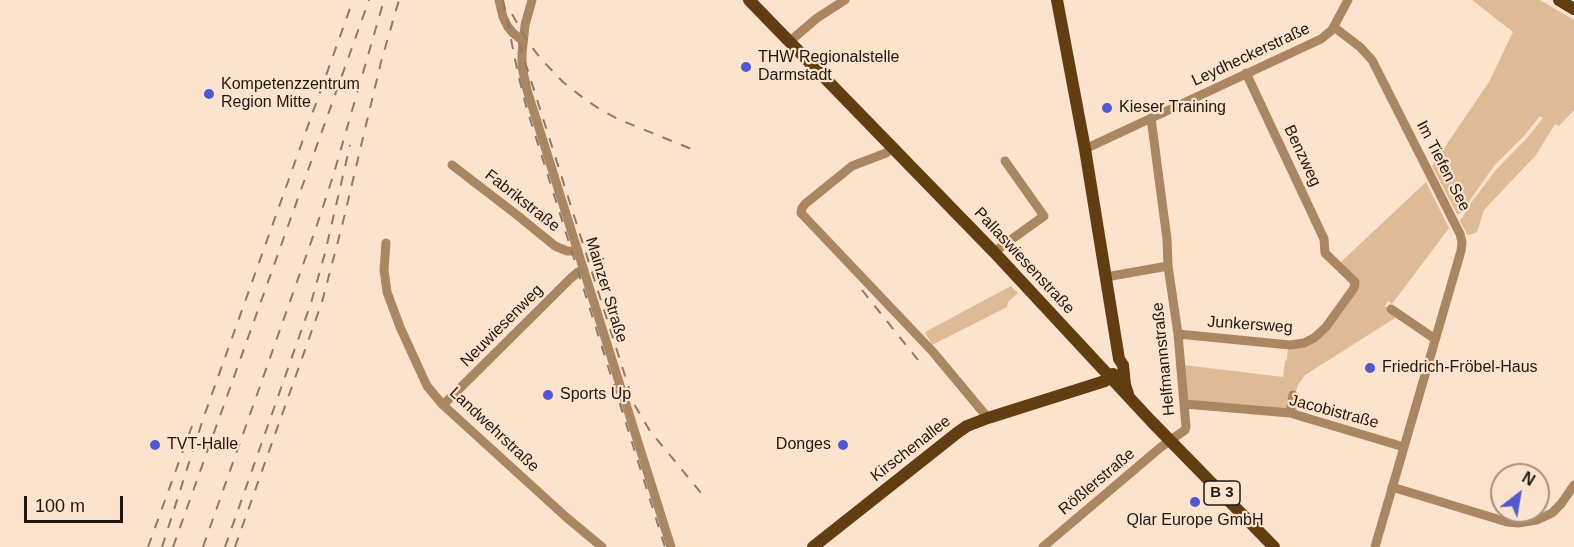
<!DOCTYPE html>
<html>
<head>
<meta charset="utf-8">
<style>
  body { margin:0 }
  #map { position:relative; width:1574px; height:547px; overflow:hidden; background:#fbe3cd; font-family:Helvetica,sans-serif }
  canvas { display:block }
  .north { position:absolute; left:1490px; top:463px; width:60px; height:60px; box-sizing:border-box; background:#fbe3cd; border:2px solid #a39181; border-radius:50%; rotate:31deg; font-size:16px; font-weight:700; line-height:24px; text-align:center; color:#201710 }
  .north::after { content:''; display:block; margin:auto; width:21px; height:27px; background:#5059cf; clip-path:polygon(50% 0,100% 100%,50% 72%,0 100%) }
  .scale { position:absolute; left:24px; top:496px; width:99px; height:27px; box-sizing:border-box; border:3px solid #201710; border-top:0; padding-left:8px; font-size:18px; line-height:21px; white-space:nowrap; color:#201710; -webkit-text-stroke:4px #fbe3cd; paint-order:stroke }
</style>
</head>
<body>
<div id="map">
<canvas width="1574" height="547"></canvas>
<div class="north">N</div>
<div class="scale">100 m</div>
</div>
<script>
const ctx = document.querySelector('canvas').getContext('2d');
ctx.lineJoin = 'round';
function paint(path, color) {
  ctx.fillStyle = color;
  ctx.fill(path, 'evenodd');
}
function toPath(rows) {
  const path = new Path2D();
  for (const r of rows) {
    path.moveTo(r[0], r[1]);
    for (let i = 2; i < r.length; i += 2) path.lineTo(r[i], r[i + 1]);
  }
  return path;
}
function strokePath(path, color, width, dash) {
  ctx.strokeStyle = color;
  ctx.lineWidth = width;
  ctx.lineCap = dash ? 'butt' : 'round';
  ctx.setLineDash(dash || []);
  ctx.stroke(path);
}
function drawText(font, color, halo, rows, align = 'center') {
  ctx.font = font + ' Helvetica,sans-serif';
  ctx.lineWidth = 4.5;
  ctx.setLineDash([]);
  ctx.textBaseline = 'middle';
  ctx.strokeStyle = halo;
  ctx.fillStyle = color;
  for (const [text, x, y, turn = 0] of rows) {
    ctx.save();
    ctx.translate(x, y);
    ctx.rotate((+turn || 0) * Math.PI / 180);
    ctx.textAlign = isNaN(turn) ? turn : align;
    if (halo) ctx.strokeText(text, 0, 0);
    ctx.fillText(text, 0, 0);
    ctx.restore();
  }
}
paint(toPath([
  [1472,0,1540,0,1574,20,1574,110,1559,126,1555,124,1536,155,1484,210,1477,232,1469,235,1467,234,1460,221,1471,203,1495,171,1528,137,1543,118,1540,116,1524,136,1494,166,1461,213,1457,214,1432,166,1489,82,1513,32],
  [1426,182,1449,228,1392,304,1388,301,1385,306,1401,318,1395,318,1305,375,1298,385,1295,394,1294,400,1298,412,1188,402,1184,365,1283,377,1285,361,1287,360,1288,348,1307,344,1355,292,1341,262],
  [1011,286,1018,293,1008,302,1007,307,932,345,925,332]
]), '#deba97');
strokePath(toPath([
  [499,0,503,17,508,27,513,33,523,41],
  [532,0,525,25,522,53,522,67,527,90,671,547],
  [1334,27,1360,47,1372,60,1460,234,1462,242,1461,251,1375,547],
  [789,42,817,18,845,0],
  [893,147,886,153,852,166,805,204,802,208,801,213,933,352,988,418],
  [1085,149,1321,39,1332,30,1348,0],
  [452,165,517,215,555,246,567,251,578,251],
  [386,243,384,270,387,292,400,327,427,386,443,405,566,517,602,547],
  [994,252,1044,216,1005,161],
  [1106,277,1168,266],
  [1391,309,1435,339],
  [1178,334,1290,345,1304,343,1314,338,1326,327,1354,288,1355,282,1325,253,1324,239,1246,73],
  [1185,404,1290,413,1404,447],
  [443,405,570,279,578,272,584,270],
  [1290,413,1293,395],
  [1392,487,1507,522,1518,523,1537,520,1552,513,1561,504,1574,485],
  [1043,547,1161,447,1185,430,1186,427,1178,334,1168,266,1167,239,1151,118]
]), '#ab8662', 9);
strokePath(toPath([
  [749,0,994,252,1151,421,1274,547],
  [1057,0,1085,149,1119,359,1123,365,1125,385,1128,394],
  [1559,0,1574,9],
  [813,547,957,433,967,426,988,418,1105,381,1113,374]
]), '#623d12', 12);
strokePath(toPath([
  [503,0,518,74,526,106,665,547],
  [512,14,528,42,541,59,563,82,586,100,601,110,620,120,699,152],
  [519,43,634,404,650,431,706,499],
  [862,290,918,360],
  [148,547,192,426],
  [162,547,203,419,353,0],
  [173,547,369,0],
  [203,547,316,228,334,173,384,0],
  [225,547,311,303,325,253,350,145],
  [235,547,322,302,342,226,381,62,399,0]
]), '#8b7b6c', 2, [10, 10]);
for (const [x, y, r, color] of [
  [746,67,6,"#5059cf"],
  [209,94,6,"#5059cf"],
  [1107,108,6,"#5059cf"],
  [1370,368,6,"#5059cf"],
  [548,395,6,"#5059cf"],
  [155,445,6,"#5059cf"],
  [843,445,6,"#5059cf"],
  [1195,502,6,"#5059cf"]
]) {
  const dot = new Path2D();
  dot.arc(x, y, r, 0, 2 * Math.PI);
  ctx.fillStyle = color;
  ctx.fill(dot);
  strokePath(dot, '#fbe3cd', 2);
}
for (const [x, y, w] of [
  [1222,493,36]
]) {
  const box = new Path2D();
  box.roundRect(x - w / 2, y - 12, w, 24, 4.5);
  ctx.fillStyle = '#fbe3cd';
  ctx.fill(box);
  strokePath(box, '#201710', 1.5);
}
drawText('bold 15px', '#201710', null, [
  ["B 3",1222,493]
]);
drawText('16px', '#201710', '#fbe3cd', [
  ["Leydheckerstraße",1251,55,-25],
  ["Benzweg",1302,156,65],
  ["Im Tiefen See",1443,166,63],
  ["Fabrikstraße",522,201,38],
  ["Pallaswiesenstraße",1024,261,47],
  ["Mainzer Straße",606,290,73],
  ["Junkersweg",1250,325,4],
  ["Neuwiesenweg",502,326,-45],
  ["Helfmannstraße",1164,359,-96],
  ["Jacobistraße",1334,412,15],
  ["Landwehrstraße",494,430,43],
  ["Kirschenallee",911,449,-38],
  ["Rößlerstraße",1097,482,-40]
]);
drawText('16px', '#201710', '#fbe3cd', [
  ["THW Regionalstelle",758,58],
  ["Darmstadt",758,76],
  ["Kompetenzzentrum",221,85],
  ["Region Mitte",221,103],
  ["Kieser Training",1119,108],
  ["Friedrich-Fröbel-Haus",1382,368],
  ["Sports Up",560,395],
  ["TVT-Halle",167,445],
  ["Donges",831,445,"right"],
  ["Qlar Europe GmbH",1195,521,"center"]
], 'left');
</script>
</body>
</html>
